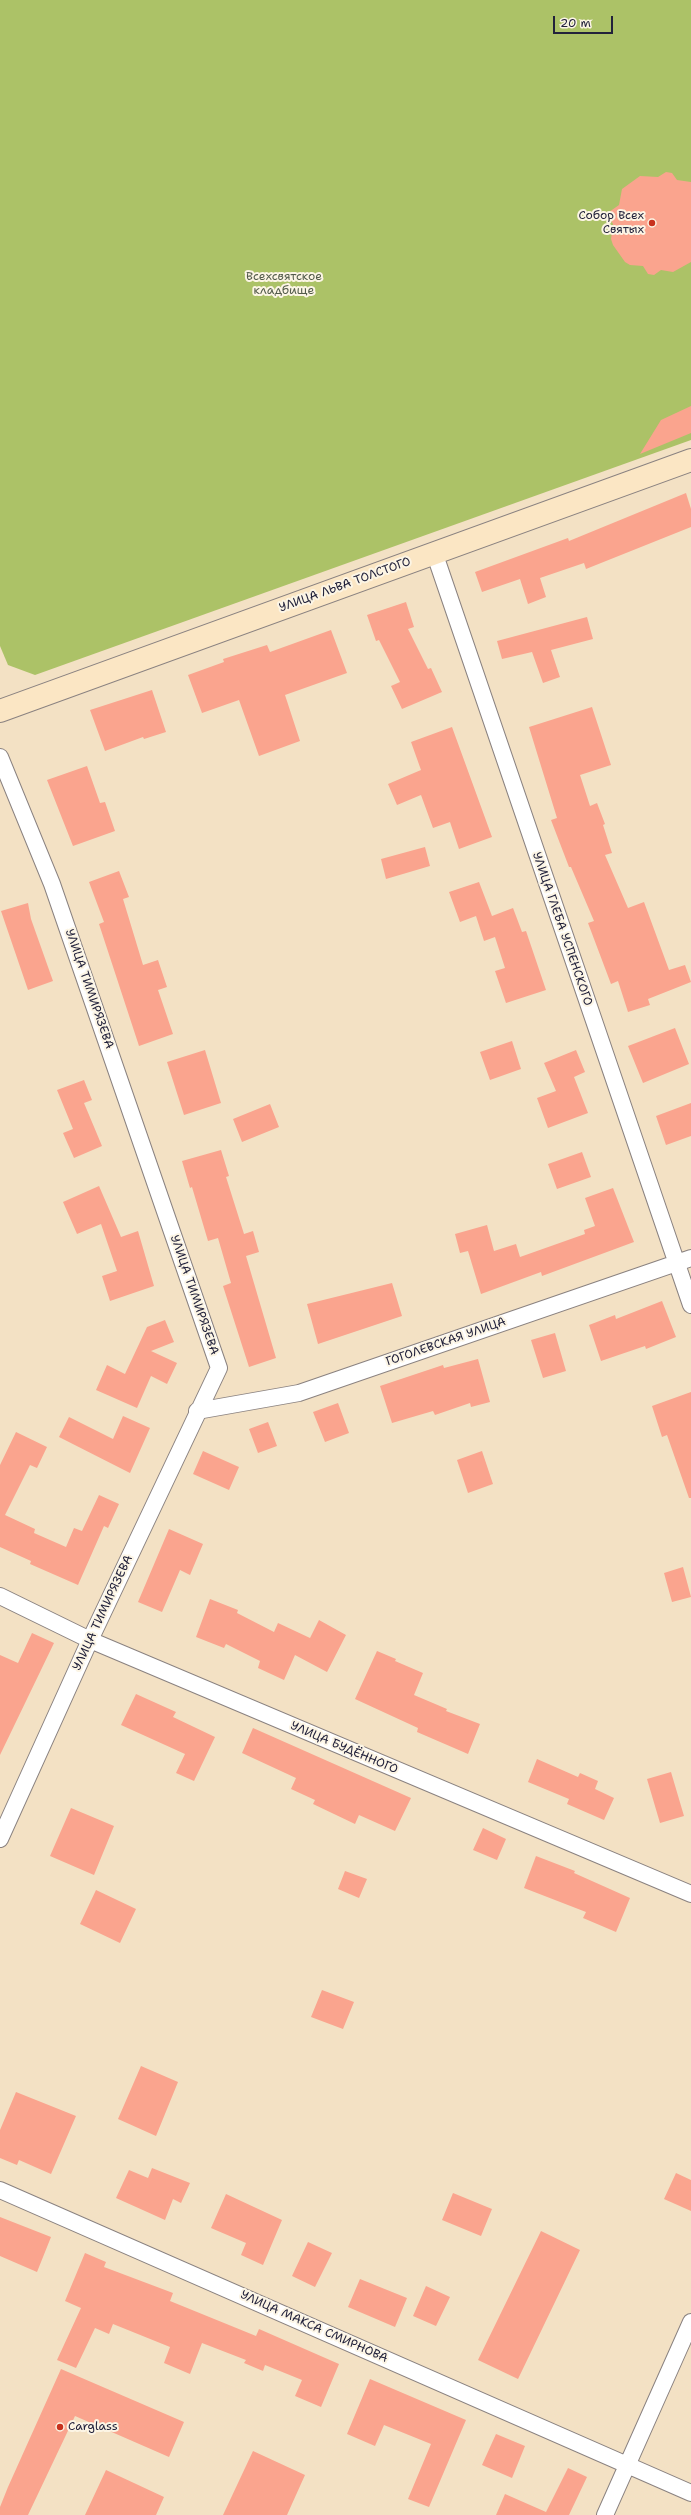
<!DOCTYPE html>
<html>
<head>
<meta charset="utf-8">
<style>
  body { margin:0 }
  #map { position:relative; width:691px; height:2515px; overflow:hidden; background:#f3e1c4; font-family:"Shantell Sans",sans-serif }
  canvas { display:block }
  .scale { position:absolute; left:553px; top:16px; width:60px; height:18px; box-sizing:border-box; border:2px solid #22223b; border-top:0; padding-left:5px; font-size:12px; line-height:14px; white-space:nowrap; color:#22223b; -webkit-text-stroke:3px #fcf5e5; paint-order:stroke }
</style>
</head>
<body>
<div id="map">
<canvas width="691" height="2515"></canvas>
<div class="scale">20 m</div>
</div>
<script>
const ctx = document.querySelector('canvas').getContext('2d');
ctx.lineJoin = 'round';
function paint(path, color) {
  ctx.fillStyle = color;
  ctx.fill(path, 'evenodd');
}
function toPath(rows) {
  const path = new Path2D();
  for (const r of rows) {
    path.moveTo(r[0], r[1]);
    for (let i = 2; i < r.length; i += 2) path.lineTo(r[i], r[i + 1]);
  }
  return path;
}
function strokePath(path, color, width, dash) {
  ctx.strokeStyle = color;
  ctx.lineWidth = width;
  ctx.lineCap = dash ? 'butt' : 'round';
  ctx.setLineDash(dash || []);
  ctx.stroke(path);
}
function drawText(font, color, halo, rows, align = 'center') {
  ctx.font = font + ' "Shantell Sans",sans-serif';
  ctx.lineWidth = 4;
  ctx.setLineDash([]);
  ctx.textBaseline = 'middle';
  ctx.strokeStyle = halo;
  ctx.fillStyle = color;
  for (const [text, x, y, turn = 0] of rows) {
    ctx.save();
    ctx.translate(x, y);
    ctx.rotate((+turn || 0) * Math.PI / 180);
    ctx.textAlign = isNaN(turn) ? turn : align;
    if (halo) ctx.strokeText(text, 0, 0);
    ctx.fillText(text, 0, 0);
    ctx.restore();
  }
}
paint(toPath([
  [0,0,691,0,691,440,35,675,8,665,0,646]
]), '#acc267');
paint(toPath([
  [666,172,672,173,677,180,691,182,691,262,673,272,661,270,654,275,648,274,643,266,630,265,625,262,613,245,611,239,613,224,609,217,609,212,619,205,622,189,640,176,658,177],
  [691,406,691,433,640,454,661,420],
  [686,493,691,509,691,527,586,569,584,563,540,578,546,597,528,604,520,579,482,592,475,572,568,538,569,541],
  [406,602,414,627,408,629,428,669,431,668,442,692,402,709,391,686,400,682,379,640,376,641,367,615],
  [587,617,593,639,551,650,560,677,543,683,532,652,502,659,497,641],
  [331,630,347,673,285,695,300,741,259,756,239,700,202,713,188,675,224,662,223,659,267,645,270,652],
  [152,690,166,732,144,739,143,737,105,751,90,710],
  [592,707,611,765,580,775,590,806,597,803,605,824,603,825,612,853,605,855,628,908,644,902,669,970,685,965,691,982,648,999,650,1005,628,1012,618,981,611,984,588,923,594,921,571,867,569,867,551,820,557,818,529,727],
  [452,727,492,837,459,849,450,822,433,828,421,795,397,805,388,784,421,770,411,742],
  [87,766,100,803,105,802,115,831,73,846,47,780],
  [425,847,430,866,386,879,381,859],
  [119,871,129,897,123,899,143,965,158,960,167,987,158,990,173,1034,139,1046,99,924,104,922,89,882],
  [479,882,492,916,513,908,522,932,526,931,546,990,506,1003,495,971,505,968,495,937,484,941,476,916,460,922,449,892],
  [28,903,31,919,53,981,28,990,1,911],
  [675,1028,689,1064,643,1083,628,1046],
  [512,1041,521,1069,490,1080,480,1052],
  [205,1050,221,1103,184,1115,167,1062],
  [576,1050,585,1072,574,1077,588,1113,548,1128,537,1098,556,1091,544,1063],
  [84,1080,92,1100,84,1103,102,1146,74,1158,63,1133,73,1129,57,1090],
  [691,1103,691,1136,666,1145,656,1116],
  [270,1104,279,1127,242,1142,233,1119],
  [221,1150,229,1176,226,1177,244,1234,253,1231,259,1252,246,1256,276,1358,249,1367,223,1286,231,1283,218,1238,208,1241,192,1187,190,1188,182,1161],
  [582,1152,591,1177,557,1189,548,1164],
  [99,1186,121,1237,138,1231,154,1286,110,1301,102,1276,117,1271,101,1224,77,1234,63,1202],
  [613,1188,634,1242,542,1276,541,1272,481,1294,468,1251,460,1253,455,1234,487,1225,494,1251,516,1244,520,1257,585,1234,584,1230,595,1226,585,1198],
  [392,1283,402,1316,318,1344,307,1304],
  [662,1301,676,1337,646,1349,645,1346,601,1361,589,1325,615,1315,616,1319],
  [165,1320,174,1342,151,1351,177,1363,167,1384,151,1376,137,1408,96,1390,107,1365,125,1374,147,1327],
  [555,1333,566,1371,543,1378,531,1340],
  [478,1359,490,1402,471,1407,470,1403,435,1415,433,1411,392,1423,380,1386,443,1365,444,1368],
  [691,1392,691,1498,689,1498,667,1435,662,1437,652,1406],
  [338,1403,349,1433,325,1442,313,1412],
  [123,1416,150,1428,130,1473,59,1437,69,1417,113,1439],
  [268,1422,277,1446,258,1453,249,1429],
  [16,1432,47,1447,37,1468,30,1465,5,1515,35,1529,34,1533,66,1547,74,1528,82,1531,99,1495,119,1504,108,1528,104,1526,78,1585,30,1564,31,1561,0,1547,0,1465],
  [203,1451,239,1467,229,1490,193,1474],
  [482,1451,493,1484,468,1493,457,1460],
  [169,1529,203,1544,190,1575,180,1570,162,1612,138,1602],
  [683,1567,691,1597,672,1602,664,1573],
  [210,1599,238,1610,237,1613,274,1632,278,1623,310,1638,319,1620,346,1635,327,1672,295,1655,284,1680,258,1668,260,1661,226,1644,224,1648,196,1637],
  [32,1633,54,1643,0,1755,0,1655,18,1663],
  [377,1651,396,1659,395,1661,423,1673,414,1695,447,1709,446,1711,480,1724,468,1754,417,1732,418,1728,355,1699],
  [136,1694,176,1712,173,1717,215,1737,194,1781,176,1773,185,1754,121,1725],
  [253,1728,411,1798,395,1831,359,1815,355,1824,313,1804,315,1800,291,1789,296,1778,242,1753],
  [537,1759,578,1777,580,1773,598,1781,595,1789,614,1798,604,1820,567,1804,569,1799,528,1782],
  [671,1772,684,1816,660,1823,647,1779],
  [71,1808,114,1826,94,1875,50,1856],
  [483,1828,506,1839,497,1860,473,1850],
  [536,1856,575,1871,574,1873,630,1898,616,1932,583,1918,586,1912,524,1888],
  [345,1871,367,1879,359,1898,338,1889],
  [96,1890,136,1909,120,1943,80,1924],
  [322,1990,354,2002,343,2029,311,2017],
  [141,2066,178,2082,156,2136,118,2119],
  [16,2092,76,2116,51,2174,19,2160,17,2165,0,2158,0,2130],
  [152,2168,190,2183,181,2203,173,2199,165,2220,116,2198,129,2170,148,2178],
  [676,2173,691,2180,691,2211,664,2199],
  [453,2193,492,2209,481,2236,442,2220],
  [226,2194,282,2220,263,2265,241,2255,246,2243,211,2228],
  [0,2217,51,2237,37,2272,0,2256],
  [541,2231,580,2250,518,2379,478,2360],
  [308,2242,332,2253,315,2287,292,2276],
  [85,2253,106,2262,104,2267,173,2293,170,2301,256,2336,259,2329,339,2364,321,2407,295,2396,302,2380,265,2365,263,2371,244,2363,246,2360,202,2343,190,2374,164,2363,170,2347,113,2324,109,2334,95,2328,76,2368,57,2360,81,2308,65,2301],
  [360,2279,407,2298,395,2327,348,2307],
  [426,2286,450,2297,436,2326,413,2316],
  [61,2369,184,2422,169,2457,75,2416,28,2515,0,2515,0,2507,8,2487],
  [370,2379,466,2420,429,2507,408,2499,431,2444,384,2425,375,2446,347,2434],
  [496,2434,525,2446,512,2478,482,2465],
  [253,2451,305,2475,287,2515,223,2515],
  [568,2468,587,2477,569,2515,496,2515,505,2494,546,2512],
  [106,2470,164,2497,156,2515,85,2515]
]), '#faa48e');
const street = toPath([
  [434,552,691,1305],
  [0,757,52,884,219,1368,90,1640,0,1839],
  [197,1411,299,1393,691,1258],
  [0,1596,90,1640,691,1894],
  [0,2190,691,2493],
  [605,2515,691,2322]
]);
const secondary = toPath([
  [0,711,691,460]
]);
strokePath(street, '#8a8280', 18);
strokePath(secondary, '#8a8280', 24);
strokePath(street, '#fff', 16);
strokePath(secondary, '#fbe6c4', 22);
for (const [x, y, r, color] of [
  [652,223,4,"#c8321e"],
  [60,2427,4,"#c8321e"]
]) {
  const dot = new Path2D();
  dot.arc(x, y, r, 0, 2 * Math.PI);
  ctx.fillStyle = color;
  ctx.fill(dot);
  strokePath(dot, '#fcf5e5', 1.5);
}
drawText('12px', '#22223b', '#fcf5e5', [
  ["Собор Всех",644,216],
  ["Святых",644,230],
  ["Carglass",68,2427,"left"]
], 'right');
drawText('12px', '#525a4a', '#fcf5e5', [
  ["Всехсвятское",284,277],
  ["кладбище",284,291]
]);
drawText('12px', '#22223b', '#fcf5e5', [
  ["УЛИЦА ЛЬВА ТОЛСТОГО",345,585,-20],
  ["УЛИЦА ГЛЕБА УСПЕНСКОГО",562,929,71],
  ["УЛИЦА ТИМИРЯЗЕВА",89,989,71],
  ["УЛИЦА ТИМИРЯЗЕВА",194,1295,71],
  ["ГОГОЛЕВСКАЯ УЛИЦА",446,1342,-19],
  ["УЛИЦА ТИМИРЯЗЕВА",103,1613,-65],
  ["УЛИЦА БУДЁННОГО",344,1748,23],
  ["УЛИЦА МАКСА СМИРНОВА",314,2327,24]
]);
</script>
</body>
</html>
